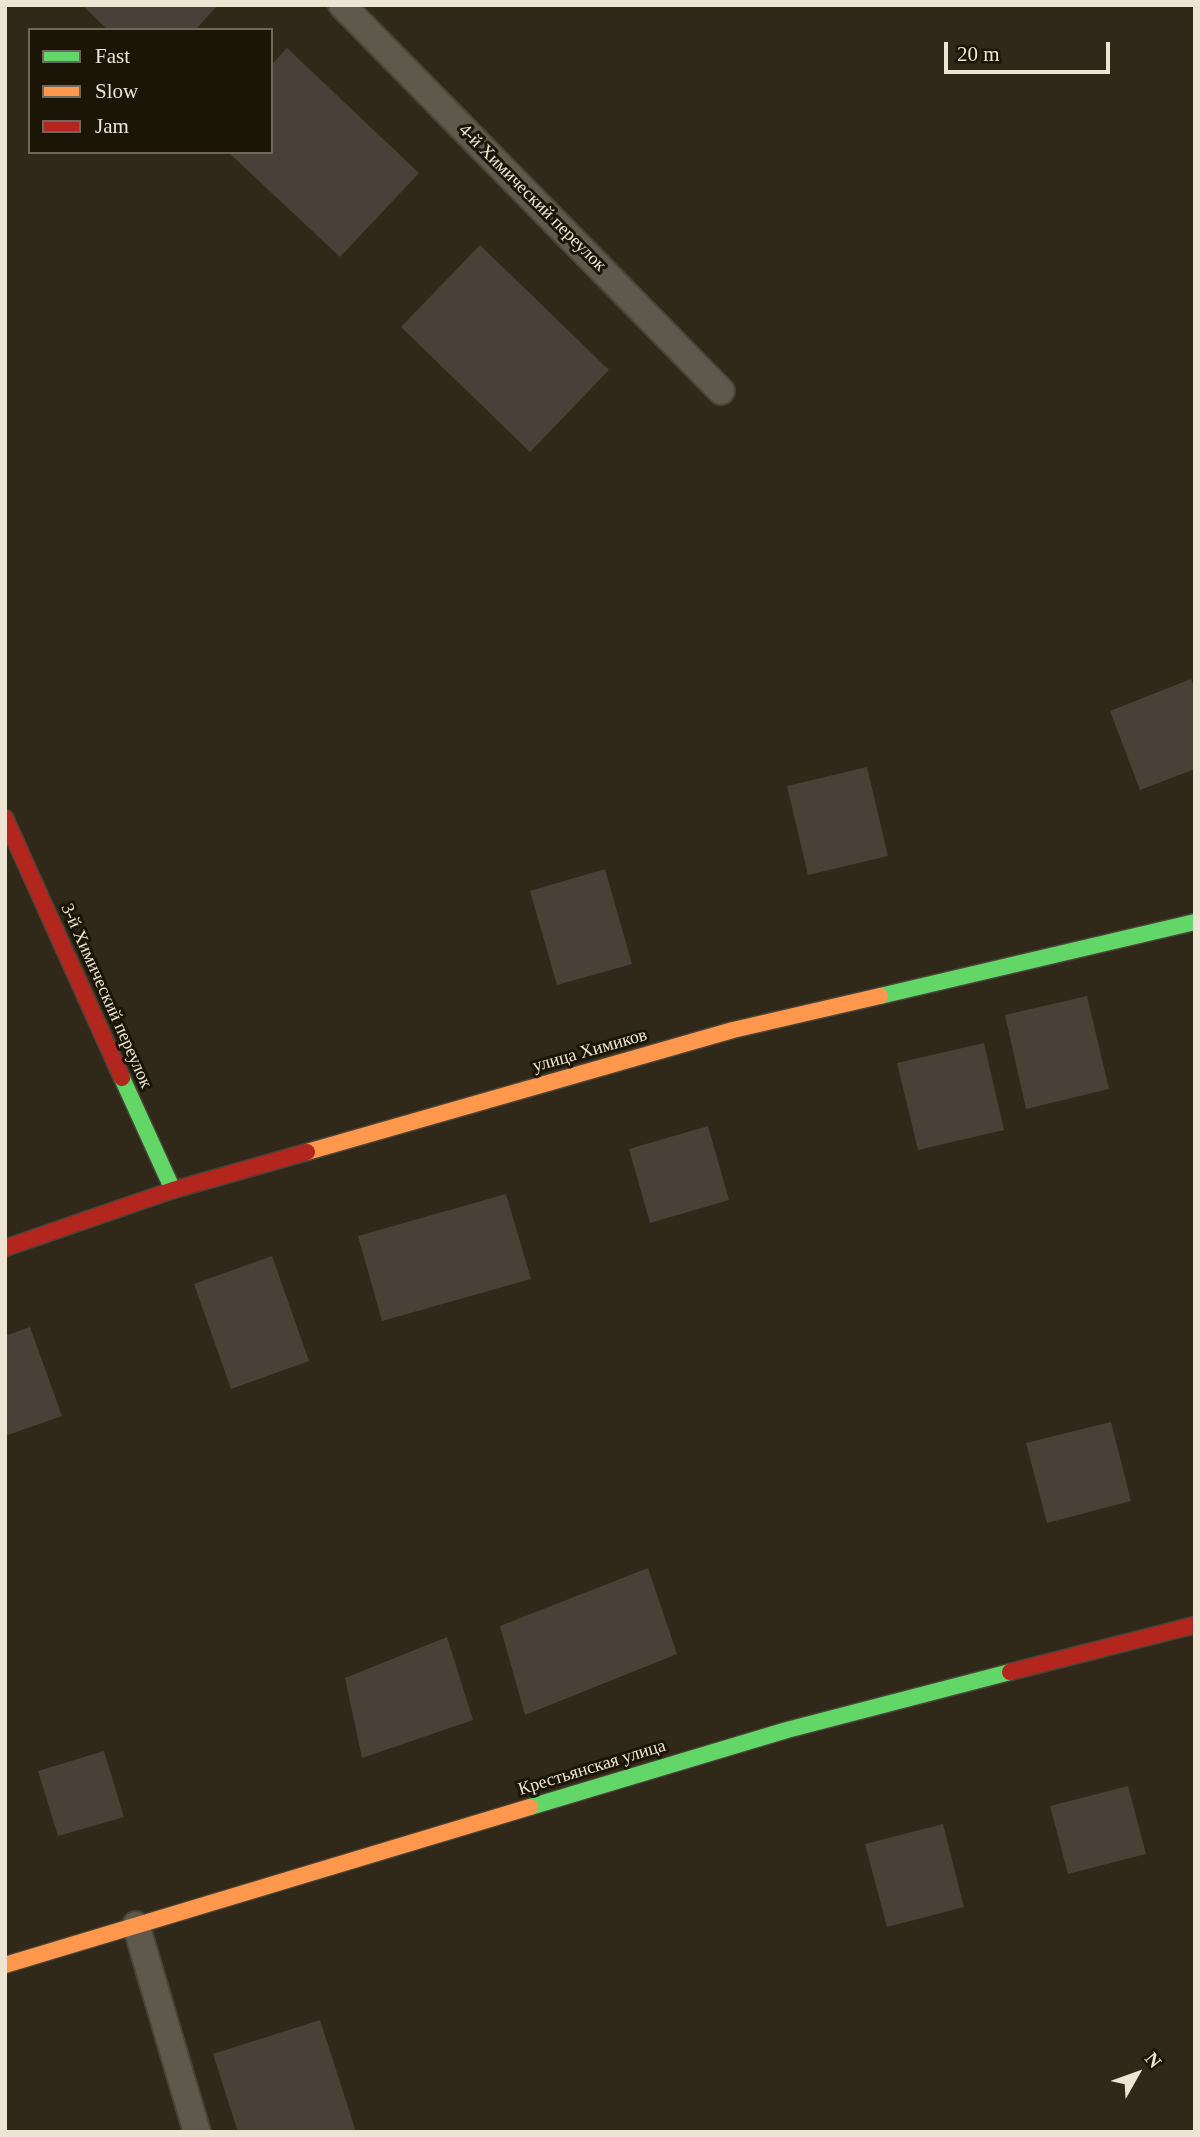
<!DOCTYPE html>
<html>
<head>
<meta charset="utf-8">
<style>
  body { margin:0 }
  #map { position:relative; width:1200px; height:2137px; overflow:hidden; background:#302818; font-family:Georgia,serif }
  canvas { display:block }
  .frame { position:absolute; inset:0; border:7px solid #ede4d3; pointer-events:none }
  .legend { position:absolute; left:28px; top:28px; width:245px; height:126px; box-sizing:border-box; background:#1b1508; border:2px solid #6f6859; margin:0; padding:9px 12px; list-style:none; font-size:21px; color:#ede4d3 }
  .legend li { display:flex; align-items:center; gap:14px; height:35px }
  .legend b { width:35px; border:2px solid #6f6859 }
  .north { position:absolute; left:1102px; top:2039px; width:70px; height:70px; -webkit-text-stroke:5px #1b1508; paint-order:stroke; rotate:50deg; font-size:19px; font-weight:700; line-height:28px; text-align:center; color:#ede4d3 }
  .north::after { content:''; display:block; margin:auto; width:24px; height:32px; background:#ede4d3; clip-path:polygon(50% 0,100% 100%,50% 72%,0 100%) }
  .scale { position:absolute; left:944px; top:42px; width:166px; height:32px; box-sizing:border-box; border:4px solid #ede4d3; border-top:0; padding-left:9px; font-size:21px; line-height:24px; white-space:nowrap; color:#ede4d3; -webkit-text-stroke:5px #1b1508; paint-order:stroke }
</style>
</head>
<body>
<div id="map">
<canvas width="1200" height="2137"></canvas>
<div class="frame"></div>
<ul class="legend">
<li><b style="height:9px;background:#63d668"></b>Fast</li>
<li><b style="height:9px;background:#ff974d"></b>Slow</li>
<li><b style="height:9px;background:#b3261e"></b>Jam</li>
</ul>
<div class="north">N</div>
<div class="scale">20 m</div>
</div>
<script>
const ctx = document.querySelector('canvas').getContext('2d');
ctx.lineJoin = 'round';
function paint(path, color) {
  ctx.fillStyle = color;
  ctx.fill(path, 'evenodd');
}
function toPath(rows) {
  const path = new Path2D();
  for (const r of rows) {
    path.moveTo(r[0], r[1]);
    for (let i = 2; i < r.length; i += 2) path.lineTo(r[i], r[i + 1]);
  }
  return path;
}
function strokePath(path, color, width, dash) {
  ctx.strokeStyle = color;
  ctx.lineWidth = width;
  ctx.lineCap = dash ? 'butt' : 'round';
  ctx.setLineDash(dash || []);
  ctx.stroke(path);
}
function drawText(font, color, halo, rows, align = 'center') {
  ctx.font = font + ' Georgia,serif';
  ctx.lineWidth = 6;
  ctx.setLineDash([]);
  ctx.textBaseline = 'middle';
  ctx.strokeStyle = halo;
  ctx.fillStyle = color;
  for (const [text, x, y, turn = 0] of rows) {
    ctx.save();
    ctx.translate(x, y);
    ctx.rotate((+turn || 0) * Math.PI / 180);
    ctx.textAlign = isNaN(turn) ? turn : align;
    if (halo) ctx.strokeText(text, 0, 0);
    ctx.fillText(text, 0, 0);
    ctx.restore();
  }
}
paint(toPath([
  [82,5,218,5,195,30,108,30],
  [287,48,419,173,340,257,228,152,271,152,271,65],
  [480,245,609,370,530,452,401,327],
  [1191,679,1195,690,1195,769,1140,790,1110,711],
  [867,767,888,856,808,875,787,786],
  [605,869,632,964,557,985,530,891],
  [1087,996,1109,1089,1026,1109,1005,1015],
  [984,1043,1004,1130,918,1150,897,1063],
  [708,1126,729,1200,650,1223,629,1149],
  [506,1194,531,1279,382,1321,358,1236],
  [272,1256,309,1361,231,1389,194,1284],
  [30,1327,62,1416,5,1436,5,1336],
  [1111,1422,1131,1501,1047,1523,1026,1443],
  [648,1568,677,1654,525,1715,500,1626],
  [447,1637,473,1720,362,1758,345,1678],
  [104,1751,124,1817,58,1836,38,1771],
  [1128,1786,1146,1854,1068,1874,1050,1806],
  [943,1824,964,1907,887,1927,865,1844],
  [320,2020,356,2132,238,2132,213,2054]
]), '#4b4037');
const lane = toPath([
  [342,5,721,391],
  [136,1925,197,2132]
]);
const fast = toPath([
  [880,996,1195,922],
  [122,1078,173,1190],
  [530,1807,787,1730,1010,1672]
]);
const slow = toPath([
  [307,1152,733,1030,880,996],
  [5,1965,530,1807]
]);
const jam = toPath([
  [5,818,122,1078],
  [5,1248,173,1190,307,1152],
  [1010,1672,1195,1625]
]);
strokePath(lane, '#4a4338', 30);
strokePath(fast, '#4a4338', 19);
strokePath(slow, '#4a4338', 19);
strokePath(jam, '#4a4338', 19);
strokePath(lane, '#5f584d', 26);
strokePath(fast, '#63d668', 16);
strokePath(slow, '#ff974d', 16);
strokePath(jam, '#b3261e', 16);
drawText('18px', '#ede4d3', '#1b1508', [
  ["4-й Химический переулок",532,198,45],
  ["3-й Химический переулок",106,996,66],
  ["улица Химиков",590,1051,-16],
  ["Крестьянская улица",592,1768,-17]
]);
</script>
</body>
</html>
